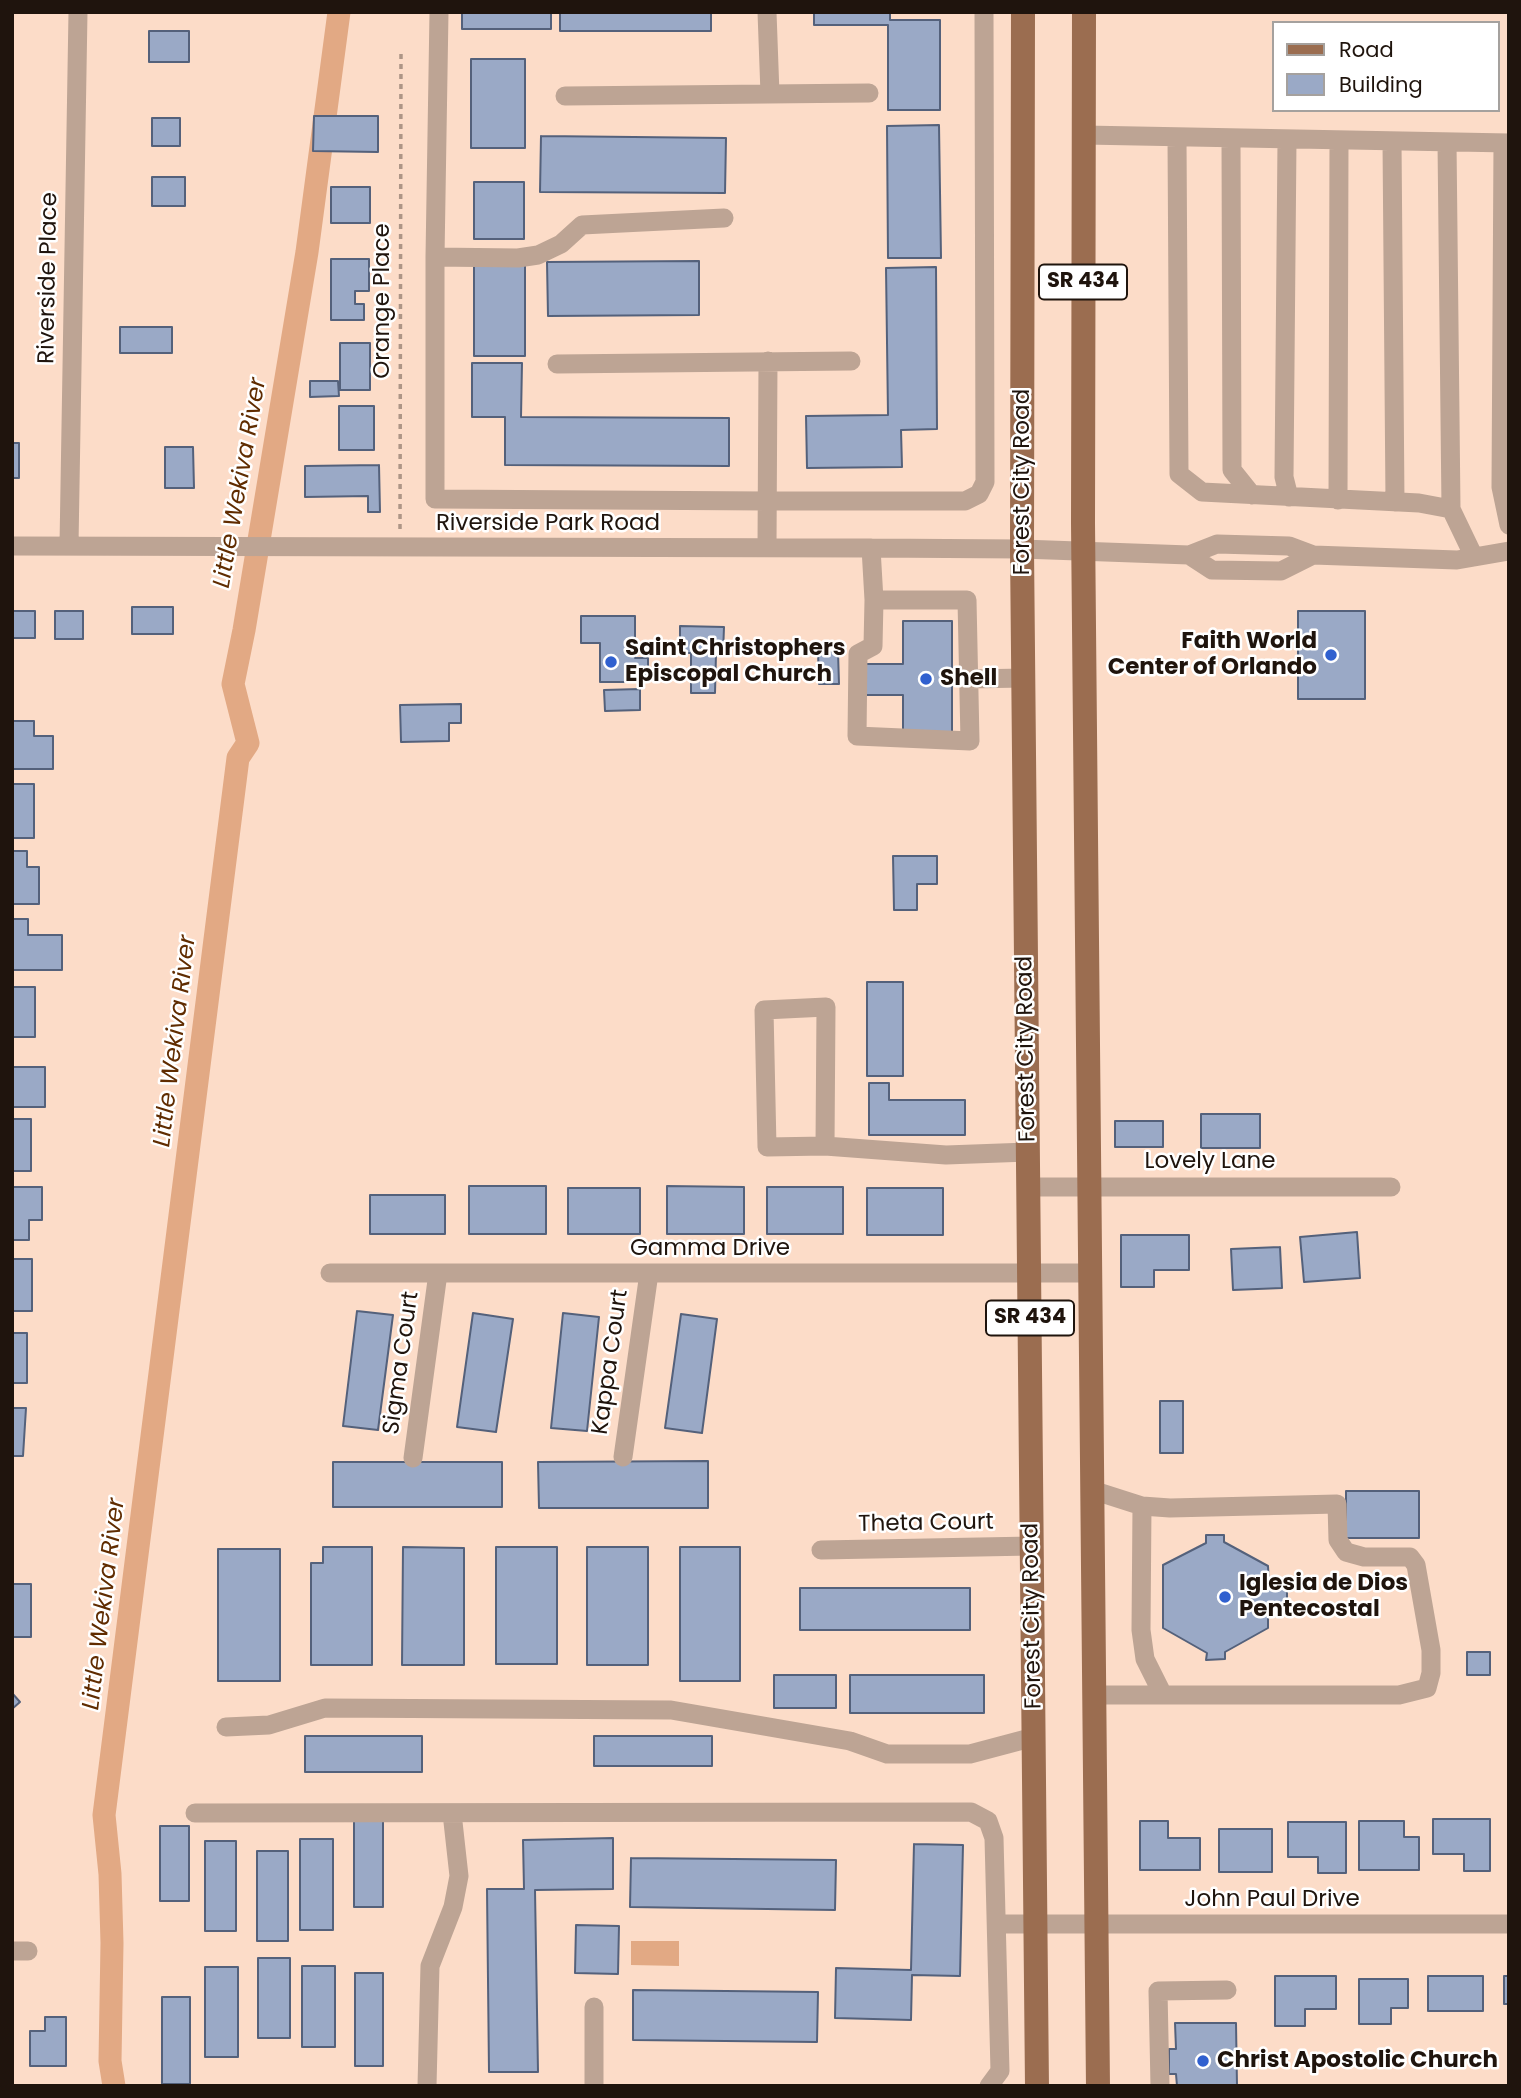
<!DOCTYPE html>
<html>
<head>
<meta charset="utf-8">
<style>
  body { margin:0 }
  #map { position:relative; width:1521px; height:2098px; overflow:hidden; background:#fcdcc8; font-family:Poppins,sans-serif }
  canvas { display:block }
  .frame { position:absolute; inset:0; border:14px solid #1f140d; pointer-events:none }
  .legend { position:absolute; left:1272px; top:21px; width:228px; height:91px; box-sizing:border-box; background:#fff; border:2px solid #a5a19e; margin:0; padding:9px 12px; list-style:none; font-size:21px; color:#1f140d }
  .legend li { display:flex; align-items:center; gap:14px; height:35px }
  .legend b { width:35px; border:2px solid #a5a19e }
</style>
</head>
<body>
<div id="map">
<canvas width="1521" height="2098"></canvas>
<div class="frame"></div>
<ul class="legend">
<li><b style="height:9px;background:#9b6d50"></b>Road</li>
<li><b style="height:19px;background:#9aa9c6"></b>Building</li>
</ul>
</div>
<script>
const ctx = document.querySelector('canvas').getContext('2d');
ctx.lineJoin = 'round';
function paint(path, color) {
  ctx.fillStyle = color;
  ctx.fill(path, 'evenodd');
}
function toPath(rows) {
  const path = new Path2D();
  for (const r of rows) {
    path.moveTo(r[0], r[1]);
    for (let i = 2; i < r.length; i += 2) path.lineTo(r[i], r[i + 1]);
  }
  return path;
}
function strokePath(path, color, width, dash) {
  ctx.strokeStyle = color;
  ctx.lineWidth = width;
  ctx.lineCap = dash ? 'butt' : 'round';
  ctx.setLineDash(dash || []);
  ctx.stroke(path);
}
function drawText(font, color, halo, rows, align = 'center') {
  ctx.font = font + ' Poppins,sans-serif';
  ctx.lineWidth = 5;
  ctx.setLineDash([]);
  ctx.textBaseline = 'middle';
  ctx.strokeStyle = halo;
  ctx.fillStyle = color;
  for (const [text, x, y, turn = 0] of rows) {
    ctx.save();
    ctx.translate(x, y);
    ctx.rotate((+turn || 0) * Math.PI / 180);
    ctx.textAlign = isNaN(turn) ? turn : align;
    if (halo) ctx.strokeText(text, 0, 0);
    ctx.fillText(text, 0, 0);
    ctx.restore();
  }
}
paint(toPath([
  [631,1941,679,1941,679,1966,631,1965]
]), '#e2a984');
strokePath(toPath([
  [114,2086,110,2061,112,1943,110,1874,104,1815,238,758,248,743,233,684,244,630,307,252,339,12]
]), '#e2a984', 23);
const building = toPath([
  [462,12,551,12,551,29,462,29,462,12],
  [560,12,711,12,711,31,560,31,560,12],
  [814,12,890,12,890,20,940,20,940,110,888,110,888,25,814,25,814,12],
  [149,31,189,31,189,62,149,62,149,31],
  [471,59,525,59,525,148,471,148,471,59],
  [314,116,378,116,378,152,313,151,314,116],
  [152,118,180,118,180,146,152,146,152,118],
  [939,125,941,258,888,258,887,126,939,125],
  [541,136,726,138,725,193,540,192,541,136],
  [152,177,185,177,185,206,152,206,152,177],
  [474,182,524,182,524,239,474,239,474,182],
  [331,187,370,187,370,223,331,223,331,187],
  [331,259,369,259,369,291,355,291,355,304,364,304,364,320,331,320,331,259],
  [699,261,699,315,548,316,547,262,699,261],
  [474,265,525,265,525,356,474,356,474,265],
  [936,267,937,429,901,430,902,467,807,468,806,416,888,415,886,268,936,267],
  [120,327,172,327,172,353,120,353,120,327],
  [340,343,370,343,370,390,340,390,340,343],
  [472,363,522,363,521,417,729,418,729,466,505,465,505,417,472,417,472,363],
  [310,381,338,381,339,396,310,397,310,381],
  [339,406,374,406,374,450,339,450,339,406],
  [12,443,19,443,19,478,12,478,12,443],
  [165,447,193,447,194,488,165,488,165,447],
  [379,465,380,512,368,512,368,496,305,497,305,466,379,465],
  [132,607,173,607,173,634,132,634,132,607],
  [12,611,35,611,35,638,12,638,12,611],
  [55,611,83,611,83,639,55,639,55,611],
  [1298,611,1365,611,1365,699,1298,699,1298,611],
  [581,616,635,616,635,658,648,658,648,682,600,682,600,643,581,643,581,616],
  [903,621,952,621,952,734,903,734,903,695,866,695,866,664,903,664,903,621],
  [680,626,724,627,723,654,716,654,715,693,691,693,691,653,680,653,680,626],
  [818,652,838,652,839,684,819,684,818,652],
  [640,689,640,710,605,711,604,690,640,689],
  [461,704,461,723,449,723,449,741,401,742,400,705,461,704],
  [12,721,34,721,34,736,53,736,53,769,12,769,12,721],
  [12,784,34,784,34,838,12,838,12,784],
  [12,851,27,851,27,867,39,867,39,904,12,904,12,851],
  [893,856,937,856,937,884,917,884,917,910,894,910,893,856],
  [12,919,28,919,28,935,62,935,62,970,12,970,12,919],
  [867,982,903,982,903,1076,867,1076,867,982],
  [12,987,35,987,35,1037,12,1037,12,987],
  [12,1067,45,1067,45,1107,12,1107,12,1067],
  [869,1083,889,1083,889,1100,965,1100,965,1135,869,1135,869,1083],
  [1201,1114,1260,1114,1260,1148,1201,1148,1201,1114],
  [12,1119,31,1119,31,1171,12,1171,12,1119],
  [1115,1121,1163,1121,1163,1147,1115,1147,1115,1121],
  [469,1186,546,1186,546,1234,469,1234,469,1186],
  [667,1186,744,1187,744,1234,667,1234,667,1186],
  [12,1187,42,1187,42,1220,29,1220,29,1240,12,1240,12,1187],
  [767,1187,843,1187,843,1234,767,1234,767,1187],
  [568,1188,640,1188,640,1234,568,1234,568,1188],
  [867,1188,943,1188,943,1235,867,1235,867,1188],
  [370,1195,445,1195,445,1234,370,1234,370,1195],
  [1357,1232,1360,1278,1304,1282,1300,1237,1357,1232],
  [1121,1235,1189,1235,1189,1270,1154,1270,1154,1287,1121,1287,1121,1235],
  [1280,1247,1282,1288,1233,1290,1231,1249,1280,1247],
  [12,1259,32,1259,32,1311,12,1311,12,1259],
  [357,1311,393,1315,378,1430,343,1426,357,1311],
  [473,1313,513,1319,496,1432,457,1427,473,1313],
  [563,1313,599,1317,587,1431,551,1428,563,1313],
  [681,1314,717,1319,702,1433,665,1428,681,1314],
  [12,1333,27,1333,27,1383,12,1383,12,1333],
  [1160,1401,1183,1401,1183,1453,1160,1453,1160,1401],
  [12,1408,26,1408,23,1456,12,1456,12,1408],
  [708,1461,708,1508,539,1508,538,1462,708,1461],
  [333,1462,502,1462,502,1507,333,1507,333,1462],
  [1346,1491,1419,1491,1419,1538,1346,1538,1346,1491],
  [1206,1535,1224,1535,1224,1542,1268,1566,1269,1585,1287,1585,1287,1609,1268,1610,1268,1628,1225,1652,1225,1659,1206,1660,1207,1653,1163,1628,1163,1565,1206,1543,1206,1535],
  [323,1547,372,1547,372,1665,311,1665,311,1563,323,1563,323,1547],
  [403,1547,464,1548,464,1665,402,1665,403,1547],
  [496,1547,557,1547,557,1664,496,1664,496,1547],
  [587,1547,648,1547,648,1665,587,1665,587,1547],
  [680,1547,740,1547,740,1681,680,1681,680,1547],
  [218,1549,280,1549,280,1681,218,1681,218,1549],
  [12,1584,31,1584,31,1637,12,1637,12,1584],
  [800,1588,970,1588,970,1630,800,1630,800,1588],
  [1467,1652,1490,1652,1490,1675,1467,1675,1467,1652],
  [774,1675,836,1675,836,1708,774,1708,774,1675],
  [850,1675,984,1675,984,1713,850,1713,850,1675],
  [12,1693,20,1702,12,1709,12,1693],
  [305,1736,422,1736,422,1772,305,1772,305,1736],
  [594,1736,712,1736,712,1766,594,1766,594,1736],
  [1433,1819,1490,1819,1490,1871,1464,1871,1464,1854,1433,1854,1433,1819],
  [354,1820,383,1820,383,1907,354,1907,354,1820],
  [1140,1821,1168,1821,1168,1838,1200,1838,1200,1870,1140,1870,1140,1821],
  [1359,1821,1404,1821,1404,1837,1419,1837,1419,1870,1359,1870,1359,1821],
  [1288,1822,1346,1822,1346,1873,1318,1873,1318,1857,1288,1857,1288,1822],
  [160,1826,189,1826,189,1901,160,1901,160,1826],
  [1219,1829,1272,1829,1272,1872,1219,1872,1219,1829],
  [613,1838,613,1889,535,1890,538,2072,489,2072,487,1889,524,1889,523,1840,613,1838],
  [300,1839,333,1839,333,1930,300,1930,300,1839],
  [205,1841,236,1841,236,1931,205,1931,205,1841],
  [914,1844,963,1845,960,1976,912,1975,911,2020,835,2018,836,1968,911,1970,914,1844],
  [257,1851,288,1851,288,1941,257,1941,257,1851],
  [631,1858,836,1860,835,1910,630,1907,631,1858],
  [576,1925,619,1926,618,1974,575,1973,576,1925],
  [258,1958,290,1958,290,2038,258,2038,258,1958],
  [302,1966,335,1966,335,2047,302,2047,302,1966],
  [205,1967,238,1967,238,2057,205,2057,205,1967],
  [355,1973,383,1973,383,2066,355,2066,355,1973],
  [1275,1976,1336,1976,1336,2009,1305,2009,1305,2026,1275,2026,1275,1976],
  [1428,1976,1483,1976,1483,2011,1428,2011,1428,1976],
  [1504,1976,1509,1976,1509,2004,1504,2004,1504,1976],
  [1359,1979,1408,1979,1408,2008,1391,2008,1391,2024,1359,2024,1359,1979],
  [633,1990,818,1992,817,2042,633,2040,633,1990],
  [162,1997,190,1997,190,2084,162,2084,162,1997],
  [45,2017,66,2017,66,2066,30,2066,30,2031,45,2031,45,2017],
  [1175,2023,1236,2023,1237,2086,1177,2086,1176,2074,1169,2074,1169,2049,1176,2049,1175,2023]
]);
paint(building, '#9aa9c6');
strokePath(building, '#54617b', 2);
strokePath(toPath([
  [400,529,401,53]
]), '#ad9586', 3.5, [5, 5]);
strokePath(toPath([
  [439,12,435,257,435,499,768,501,965,501,979,494,985,482,984,12],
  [767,12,770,94],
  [565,96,869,93],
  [1084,135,1509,143],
  [1177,138,1179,474,1202,492,1419,503,1451,509,1474,557],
  [1231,139,1232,470,1252,495],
  [1287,140,1284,477,1289,497],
  [1392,141,1395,502],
  [1447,142,1451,509],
  [1503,143,1501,487,1509,525],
  [435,257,518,258,538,255,561,244,582,225,724,218],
  [557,364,851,361],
  [1338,500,1339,140],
  [69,545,78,12],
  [12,546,871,548,1022,549,1189,555,1217,544,1289,546,1313,555,1457,560,1509,551],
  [767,547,768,361],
  [871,548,874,600,873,646,858,654,857,736,970,741,967,600,874,600],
  [1189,555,1212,570,1281,571,1313,555],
  [968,679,1025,678],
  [825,1146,826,1007,764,1010,767,1147,825,1146,946,1155,1028,1152],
  [1028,1187,1391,1187],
  [330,1273,1090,1273],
  [623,1457,649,1273],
  [413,1458,438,1273],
  [1092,1490,1142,1506,1170,1508,1337,1504,1338,1540,1346,1552,1364,1557,1410,1557,1416,1565,1431,1650,1431,1673,1427,1688,1399,1695,1094,1695],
  [1142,1506,1141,1630,1145,1659,1163,1695],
  [821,1550,1032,1546],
  [226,1727,269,1725,325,1708,671,1710,850,1741,887,1754,970,1754,1034,1737],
  [195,1813,971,1812,988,1821,994,1838,1000,2071,989,2086],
  [997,1924,1509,1924],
  [12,1951,28,1951],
  [594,2007,594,2086],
  [427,2086,430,1966,453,1907,459,1876,452,1813],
  [1160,2086,1158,1991,1227,1990]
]), '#bda494', 19);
strokePath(toPath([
  [1023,12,1022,549,1037,2086],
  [1084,12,1083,523,1098,2086]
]), '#9b6d50', 24);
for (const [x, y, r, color] of [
  [1331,655,7,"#3060cf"],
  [611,662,7,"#3060cf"],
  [926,679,7,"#3060cf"],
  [1225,1597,7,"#3060cf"],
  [1203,2061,7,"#3060cf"]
]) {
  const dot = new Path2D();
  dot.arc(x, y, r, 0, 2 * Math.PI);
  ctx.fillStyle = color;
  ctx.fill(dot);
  strokePath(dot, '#fff', 2.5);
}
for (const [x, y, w] of [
  [1083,282,88],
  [1030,1318,88]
]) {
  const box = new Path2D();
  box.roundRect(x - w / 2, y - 17.5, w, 35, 5);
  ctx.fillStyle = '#fff';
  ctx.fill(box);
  strokePath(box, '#1f140d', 2);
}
drawText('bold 21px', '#1f140d', null, [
  ["SR 434",1083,282],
  ["SR 434",1030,1318]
]);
drawText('23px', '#1f140d', '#fff', [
  ["Riverside Place",49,278,-89],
  ["Orange Place",383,301,-90],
  ["Forest City Road",1023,482,-90],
  ["Riverside Park Road",548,524],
  ["Forest City Road",1027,1049,-91],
  ["Lovely Lane",1210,1162],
  ["Gamma Drive",710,1249],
  ["Kappa Court",611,1362,-82],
  ["Sigma Court",402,1363,-82],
  ["Theta Court",926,1524,-1],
  ["Forest City Road",1033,1616,-91],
  ["John Paul Drive",1272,1900]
]);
drawText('bold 23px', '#1f140d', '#fff', [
  ["Faith World",1317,642,"right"],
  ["Center of Orlando",1317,668,"right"],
  ["Saint Christophers",625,649],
  ["Episcopal Church",625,675],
  ["Shell",940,679],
  ["Iglesia de Dios",1239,1584],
  ["Pentecostal",1239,1610],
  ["Christ Apostolic Church",1217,2061]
], 'left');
drawText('italic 24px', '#602c00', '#fff', [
  ["Little Wekiva River",241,483,-80],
  ["Little Wekiva River",176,1041,-83],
  ["Little Wekiva River",105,1604,-83]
]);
</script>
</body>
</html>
